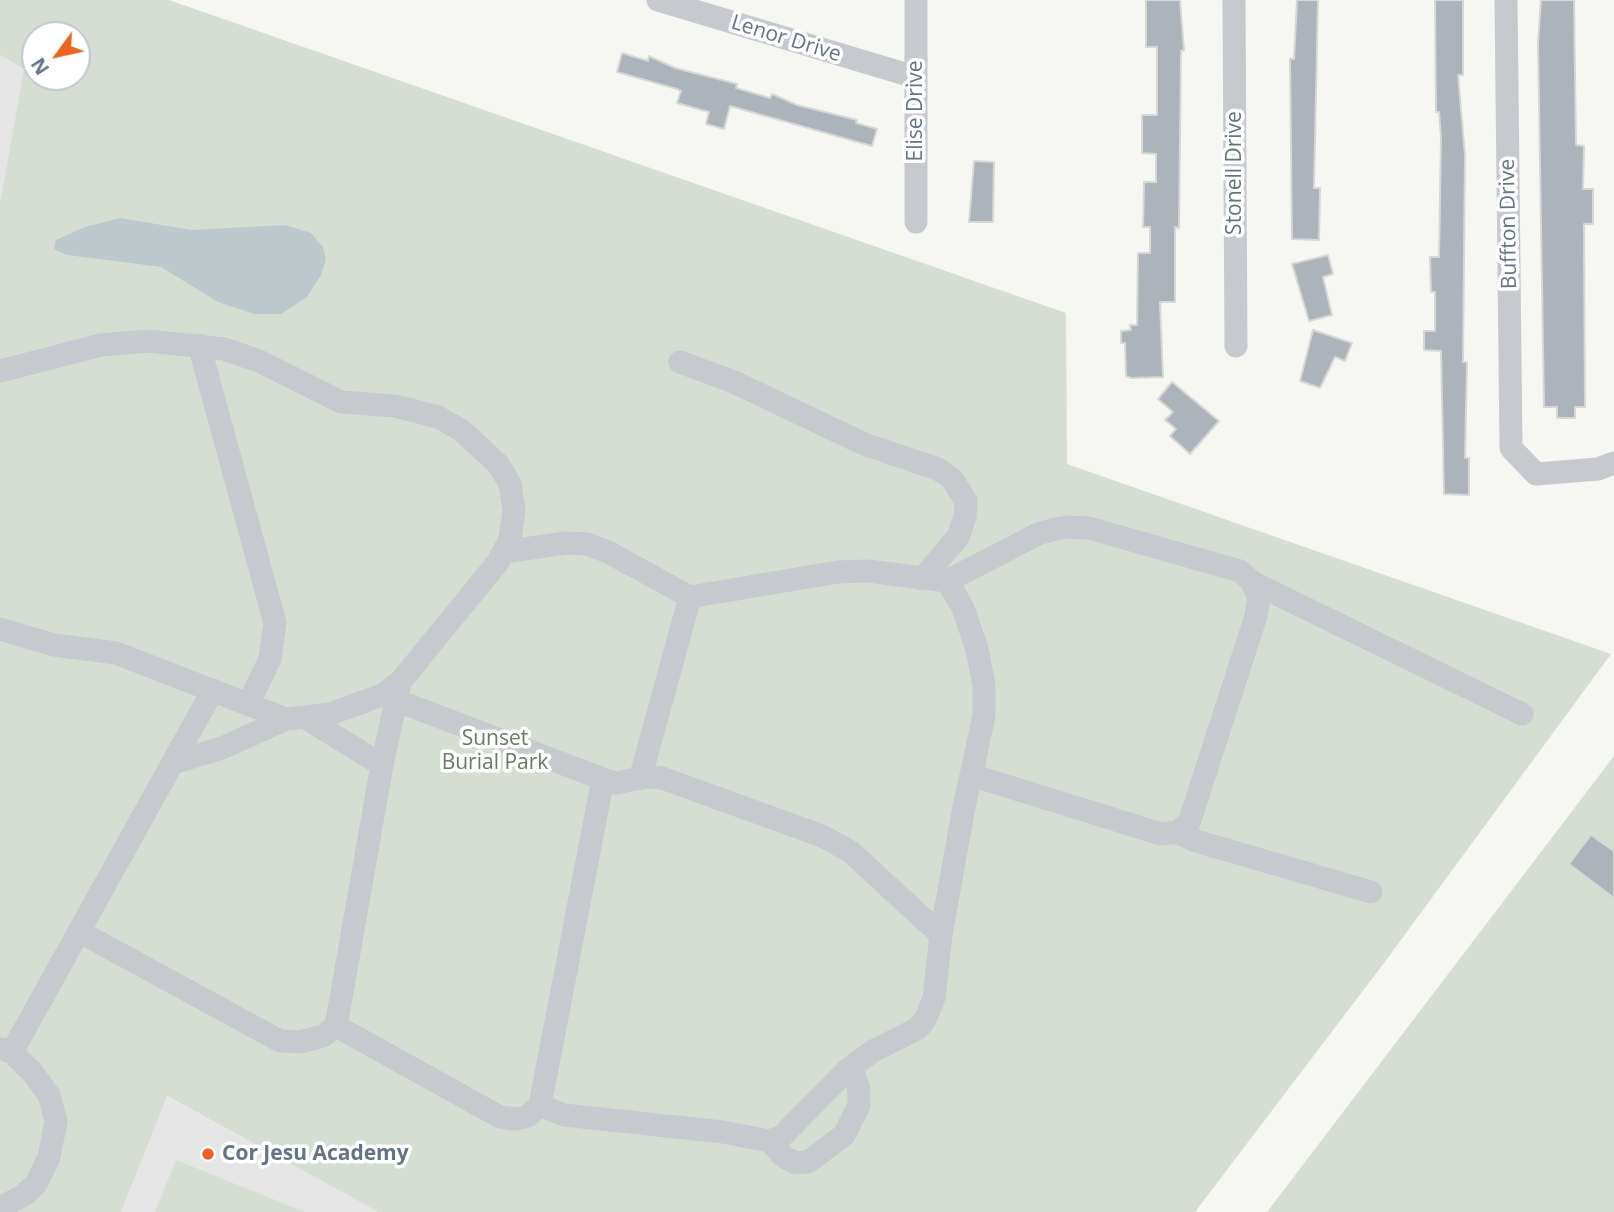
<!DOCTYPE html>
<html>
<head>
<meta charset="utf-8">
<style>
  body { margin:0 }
  #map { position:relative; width:1614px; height:1212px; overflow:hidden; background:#f6f6f3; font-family:"Open Sans",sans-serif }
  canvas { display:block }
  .north { position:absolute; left:21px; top:21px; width:70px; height:70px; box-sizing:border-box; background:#fff; border:2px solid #c1c7ce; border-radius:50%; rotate:237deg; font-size:19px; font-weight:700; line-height:28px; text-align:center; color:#647385 }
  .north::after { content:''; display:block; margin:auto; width:24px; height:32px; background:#ea631f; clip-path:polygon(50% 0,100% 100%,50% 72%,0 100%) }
</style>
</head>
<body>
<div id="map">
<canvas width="1614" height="1212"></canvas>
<div class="north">N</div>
</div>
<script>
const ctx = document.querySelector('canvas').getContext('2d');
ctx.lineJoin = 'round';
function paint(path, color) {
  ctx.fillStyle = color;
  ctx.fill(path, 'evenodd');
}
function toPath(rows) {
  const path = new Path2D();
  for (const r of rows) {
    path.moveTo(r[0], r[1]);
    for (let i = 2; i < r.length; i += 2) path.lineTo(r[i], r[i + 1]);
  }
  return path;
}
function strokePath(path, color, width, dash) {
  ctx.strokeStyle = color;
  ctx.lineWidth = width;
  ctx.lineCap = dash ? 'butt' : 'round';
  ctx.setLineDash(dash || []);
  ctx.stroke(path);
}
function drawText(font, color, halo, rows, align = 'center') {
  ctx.font = font + ' "Open Sans",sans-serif';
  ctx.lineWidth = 7;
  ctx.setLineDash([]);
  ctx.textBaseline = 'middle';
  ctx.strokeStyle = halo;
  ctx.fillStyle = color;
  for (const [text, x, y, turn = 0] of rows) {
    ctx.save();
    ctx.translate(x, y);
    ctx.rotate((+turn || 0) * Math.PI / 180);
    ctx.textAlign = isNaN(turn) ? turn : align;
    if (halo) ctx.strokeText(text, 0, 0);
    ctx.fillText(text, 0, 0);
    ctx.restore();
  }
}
paint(toPath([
  [0,55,24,69,0,202],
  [166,1096,378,1212,121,1212]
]), '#e4e5e4');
paint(toPath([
  [0,0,169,0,1066,313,1067,464,1611,654,1384,963,1195,1212,378,1212,167,1096,121,1212,0,1212,0,202,24,69,0,55],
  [35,35,77,35,77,77,35,77],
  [1614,756,1614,1212,1267,1212],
  [176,1160,305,1212,155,1212]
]), '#d6ded4');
paint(toPath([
  [120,218,192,230,285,225,311,233,323,247,326,259,321,275,307,297,281,314,254,314,218,302,161,267,67,255,54,249,56,240,85,227]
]), '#bdc8cd');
const building = toPath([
  [1146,0,1180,0,1184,50,1181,51,1179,228,1175,227,1175,302,1160,302,1163,377,1131,378,1126,376,1125,343,1121,343,1121,331,1131,330,1130,325,1137,325,1138,253,1150,253,1150,227,1143,227,1144,182,1156,182,1156,154,1142,153,1142,115,1157,115,1157,47,1146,47,1146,0],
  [1297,0,1318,0,1314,188,1320,188,1319,240,1292,239,1290,59,1294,59,1297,0],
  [1435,0,1463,0,1463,75,1458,75,1465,155,1463,362,1467,362,1465,458,1469,458,1469,495,1444,494,1441,351,1424,350,1424,331,1435,331,1435,292,1431,292,1430,257,1439,257,1441,138,1439,112,1436,112,1435,0],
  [1541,0,1574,0,1576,145,1584,146,1583,189,1593,189,1593,224,1584,224,1585,407,1575,407,1575,418,1557,418,1557,407,1544,407,1538,43,1541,0],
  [622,53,648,61,649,56,675,68,737,84,736,88,770,98,772,94,797,105,857,120,856,123,877,129,872,146,730,106,724,129,706,124,709,112,677,103,681,91,677,89,617,72,622,53],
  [974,161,994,162,993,222,969,222,974,161],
  [1328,255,1333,274,1323,277,1332,315,1309,321,1292,264,1328,255],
  [1313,330,1352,343,1345,361,1335,357,1320,388,1300,381,1313,330],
  [1172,382,1219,421,1190,454,1170,436,1176,429,1165,420,1173,412,1158,399,1172,382],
  [1591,835,1614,851,1614,898,1569,864,1591,835]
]);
paint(building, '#adb3ba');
strokePath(building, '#d7d8d5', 2);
strokePath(toPath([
  [658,0,915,77],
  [916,0,916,222],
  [1234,0,1236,346],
  [1506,0,1511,448,1536,474,1598,469,1614,463],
  [199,345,275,623,270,659,248,704],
  [680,362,734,382,864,444,938,469,952,479,966,501,965,517,958,537,922,579],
  [0,371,101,345,148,341,224,349,259,361,341,402,395,406,438,417,461,430,498,464,510,484,514,511,510,539,498,562,400,682,382,695,330,714,286,719,116,653,54,645,0,629],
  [503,552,566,543,587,544,608,552,690,597,838,572,868,571,947,581,1040,533,1066,527,1089,528,1240,571,1252,582,1259,598,1256,616,1189,823,1177,832,1161,834,971,775],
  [1252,582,1522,714],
  [382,695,603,779,616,783,645,777,662,778,822,836,851,852,941,935],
  [304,717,382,765],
  [173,763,222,748,286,719],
  [640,779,690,597],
  [1177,832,1196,841,1371,892],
  [80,932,280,1041,300,1042,323,1036,336,1026,382,765,400,682],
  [336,1026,500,1117,517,1119,528,1116,540,1105,603,779],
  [0,1049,12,1052,32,1072,49,1095,56,1121,49,1157,36,1184,24,1195,0,1208],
  [12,1052,213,690],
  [540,1105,564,1115,723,1132,769,1141,781,1137,847,1070,873,1051,917,1029,925,1020,934,998,941,935,963,812,984,716,984,685,977,649,963,608,947,581],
  [769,1141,784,1157,796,1163,808,1162,844,1135,859,1105,859,1089,851,1067]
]), '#c6c9cd', 23);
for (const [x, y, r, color] of [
  [208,1154,7,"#ea631f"]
]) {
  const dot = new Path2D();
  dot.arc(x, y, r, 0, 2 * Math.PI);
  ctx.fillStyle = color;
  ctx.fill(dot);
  strokePath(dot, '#fff', 2.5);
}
drawText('21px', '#647385', '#fff', [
  ["Lenor Drive",786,39,17],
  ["Elise Drive",916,111,-90],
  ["Stonell Drive",1235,173,-90],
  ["Buffton Drive",1509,224,-91]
]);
drawText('21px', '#667c63', '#fff', [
  ["Sunset",495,739],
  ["Burial Park",495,763]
]);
drawText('bold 21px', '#647385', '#fff', [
  ["Cor Jesu Academy",222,1154]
], 'left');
</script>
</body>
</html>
